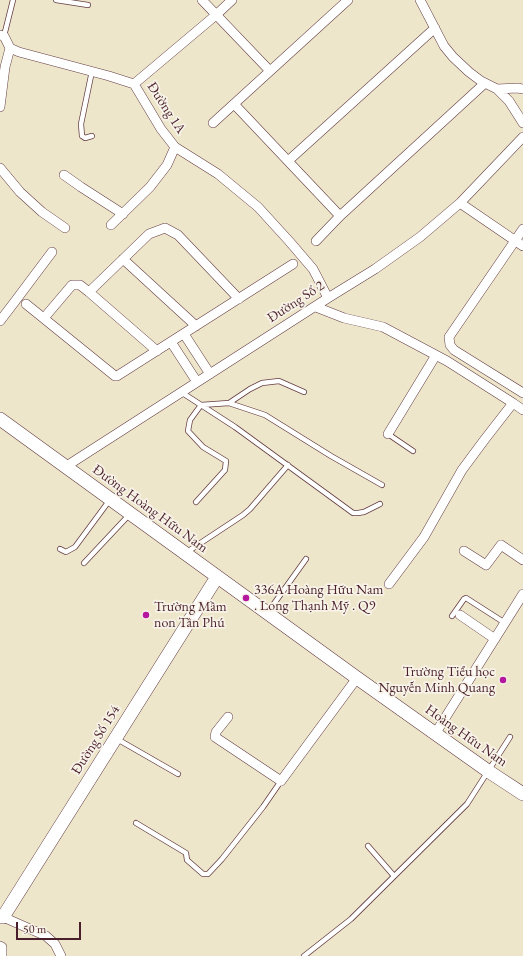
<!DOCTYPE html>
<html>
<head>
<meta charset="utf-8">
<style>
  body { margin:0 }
  #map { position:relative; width:523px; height:956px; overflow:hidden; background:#eee6ca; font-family:"EB Garamond",serif }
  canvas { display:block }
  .scale { position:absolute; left:16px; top:922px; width:65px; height:18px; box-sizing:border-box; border:2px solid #4a1f2b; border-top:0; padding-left:5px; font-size:12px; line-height:14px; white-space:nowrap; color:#4a1f2b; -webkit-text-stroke:3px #f7f3e8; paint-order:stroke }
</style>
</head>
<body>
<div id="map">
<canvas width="523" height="956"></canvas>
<div class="scale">50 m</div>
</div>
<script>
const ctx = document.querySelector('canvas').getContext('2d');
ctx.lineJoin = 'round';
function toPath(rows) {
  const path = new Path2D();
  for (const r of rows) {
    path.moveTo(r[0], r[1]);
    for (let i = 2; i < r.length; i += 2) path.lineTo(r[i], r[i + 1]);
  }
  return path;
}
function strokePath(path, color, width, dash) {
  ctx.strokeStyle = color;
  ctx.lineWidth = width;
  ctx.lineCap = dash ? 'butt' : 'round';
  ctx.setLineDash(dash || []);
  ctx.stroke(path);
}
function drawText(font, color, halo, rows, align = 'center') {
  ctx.font = font + ' "EB Garamond",serif';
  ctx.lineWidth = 3.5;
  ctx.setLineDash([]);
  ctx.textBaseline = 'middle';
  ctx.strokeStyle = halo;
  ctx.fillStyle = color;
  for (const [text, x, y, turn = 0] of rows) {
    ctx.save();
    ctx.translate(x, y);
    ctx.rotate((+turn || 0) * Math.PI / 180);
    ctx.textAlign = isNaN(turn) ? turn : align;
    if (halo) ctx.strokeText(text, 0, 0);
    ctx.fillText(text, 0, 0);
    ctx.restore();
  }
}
const lane = toPath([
  [56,0,88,5],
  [4,36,13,0],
  [92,136,85,138,82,136,81,124,92,71],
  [181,392,235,427,353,513,358,513,364,512,380,504],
  [229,403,250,389,262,383,279,381,304,392],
  [388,434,413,451],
  [196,502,225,470,226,461,203,447,188,431,190,420,201,405,229,403,265,415,331,456,382,485],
  [60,549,66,552,75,547,109,501],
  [187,552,243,515,250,509,288,465],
  [84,563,129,515],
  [268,612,306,559],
  [452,616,464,599,466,598,505,623],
  [117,739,178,774],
  [136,823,186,853,187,860,203,874,208,874,222,859,263,807,281,781],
  [368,846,394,876],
  [304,956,351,919,467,804,510,737]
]);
const street = toPath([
  [202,0,270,71],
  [420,0,444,46,453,57,469,72,481,81,497,89,509,101,523,123],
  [0,35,4,36,10,48,19,52,109,76,134,84,161,129,175,147,218,174,258,207,289,241,313,269,328,298],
  [134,84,216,15,232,0],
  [497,89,518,88,523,89],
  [234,104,340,216],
  [0,107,5,67,10,48],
  [213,123,348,0],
  [288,161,435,28],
  [0,168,20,192,42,212,65,228],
  [64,175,81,187,123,214],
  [460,203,523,246],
  [111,225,150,187,167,165,175,147],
  [523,229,449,337,450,345,454,350,523,393],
  [316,241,340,216,485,83],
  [123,259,196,326],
  [89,292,149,234,165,228,178,235,239,299],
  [26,304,110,372,115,376,117,376,293,264],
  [316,307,344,318,383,327,447,361,513,403,523,410],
  [44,318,72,285,80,285,89,292,157,351],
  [0,321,13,304,52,252],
  [184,334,210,374],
  [171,342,197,382],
  [388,434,436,355],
  [65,467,328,298,375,269,420,237,460,203,523,137],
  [464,551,486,565,501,545,523,560],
  [389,584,424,537,462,470,485,439,513,403],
  [460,615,495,639],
  [228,717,216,732,215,737,281,781,357,678],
  [435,734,523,594],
  [3,917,46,936,55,944,61,956],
  [0,946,2,947,2,956]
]);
const secondary = toPath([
  [0,419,357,678,488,771,523,794],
  [0,917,3,917,217,577]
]);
strokePath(lane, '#633d43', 6);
strokePath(street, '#633d43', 10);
strokePath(secondary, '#633d43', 14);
strokePath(lane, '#fff', 4.5);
strokePath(street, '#fff', 9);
strokePath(secondary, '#fff', 13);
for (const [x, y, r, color] of [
  [246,598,4,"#b5179e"],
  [146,615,4,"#b5179e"],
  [503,680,4,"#b5179e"]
]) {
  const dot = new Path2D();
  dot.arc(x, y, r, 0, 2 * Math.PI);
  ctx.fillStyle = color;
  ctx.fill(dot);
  strokePath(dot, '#f7f3e8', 1.5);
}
drawText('14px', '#4a1f2b', '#f7f3e8', [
  ["Đường 1A",166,108,57],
  ["Đường Số 2",296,302,-33],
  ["Đường Hoàng Hữu Nam",150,509,36],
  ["Hoàng Hữu Nam",466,736,35],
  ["Đường Số 154",96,740,-58]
]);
drawText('14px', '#4a1f2b', '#f7f3e8', [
  ["336A Hoàng Hữu Nam",254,590],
  [". Long Thạnh Mỹ . Q9",254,606],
  ["Trường Mầm",154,607],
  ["non Tân Phú",154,623],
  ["Trường Tiểu học",495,672,"right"],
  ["Nguyễn Minh Quang",495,688,"right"]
], 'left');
</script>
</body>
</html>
